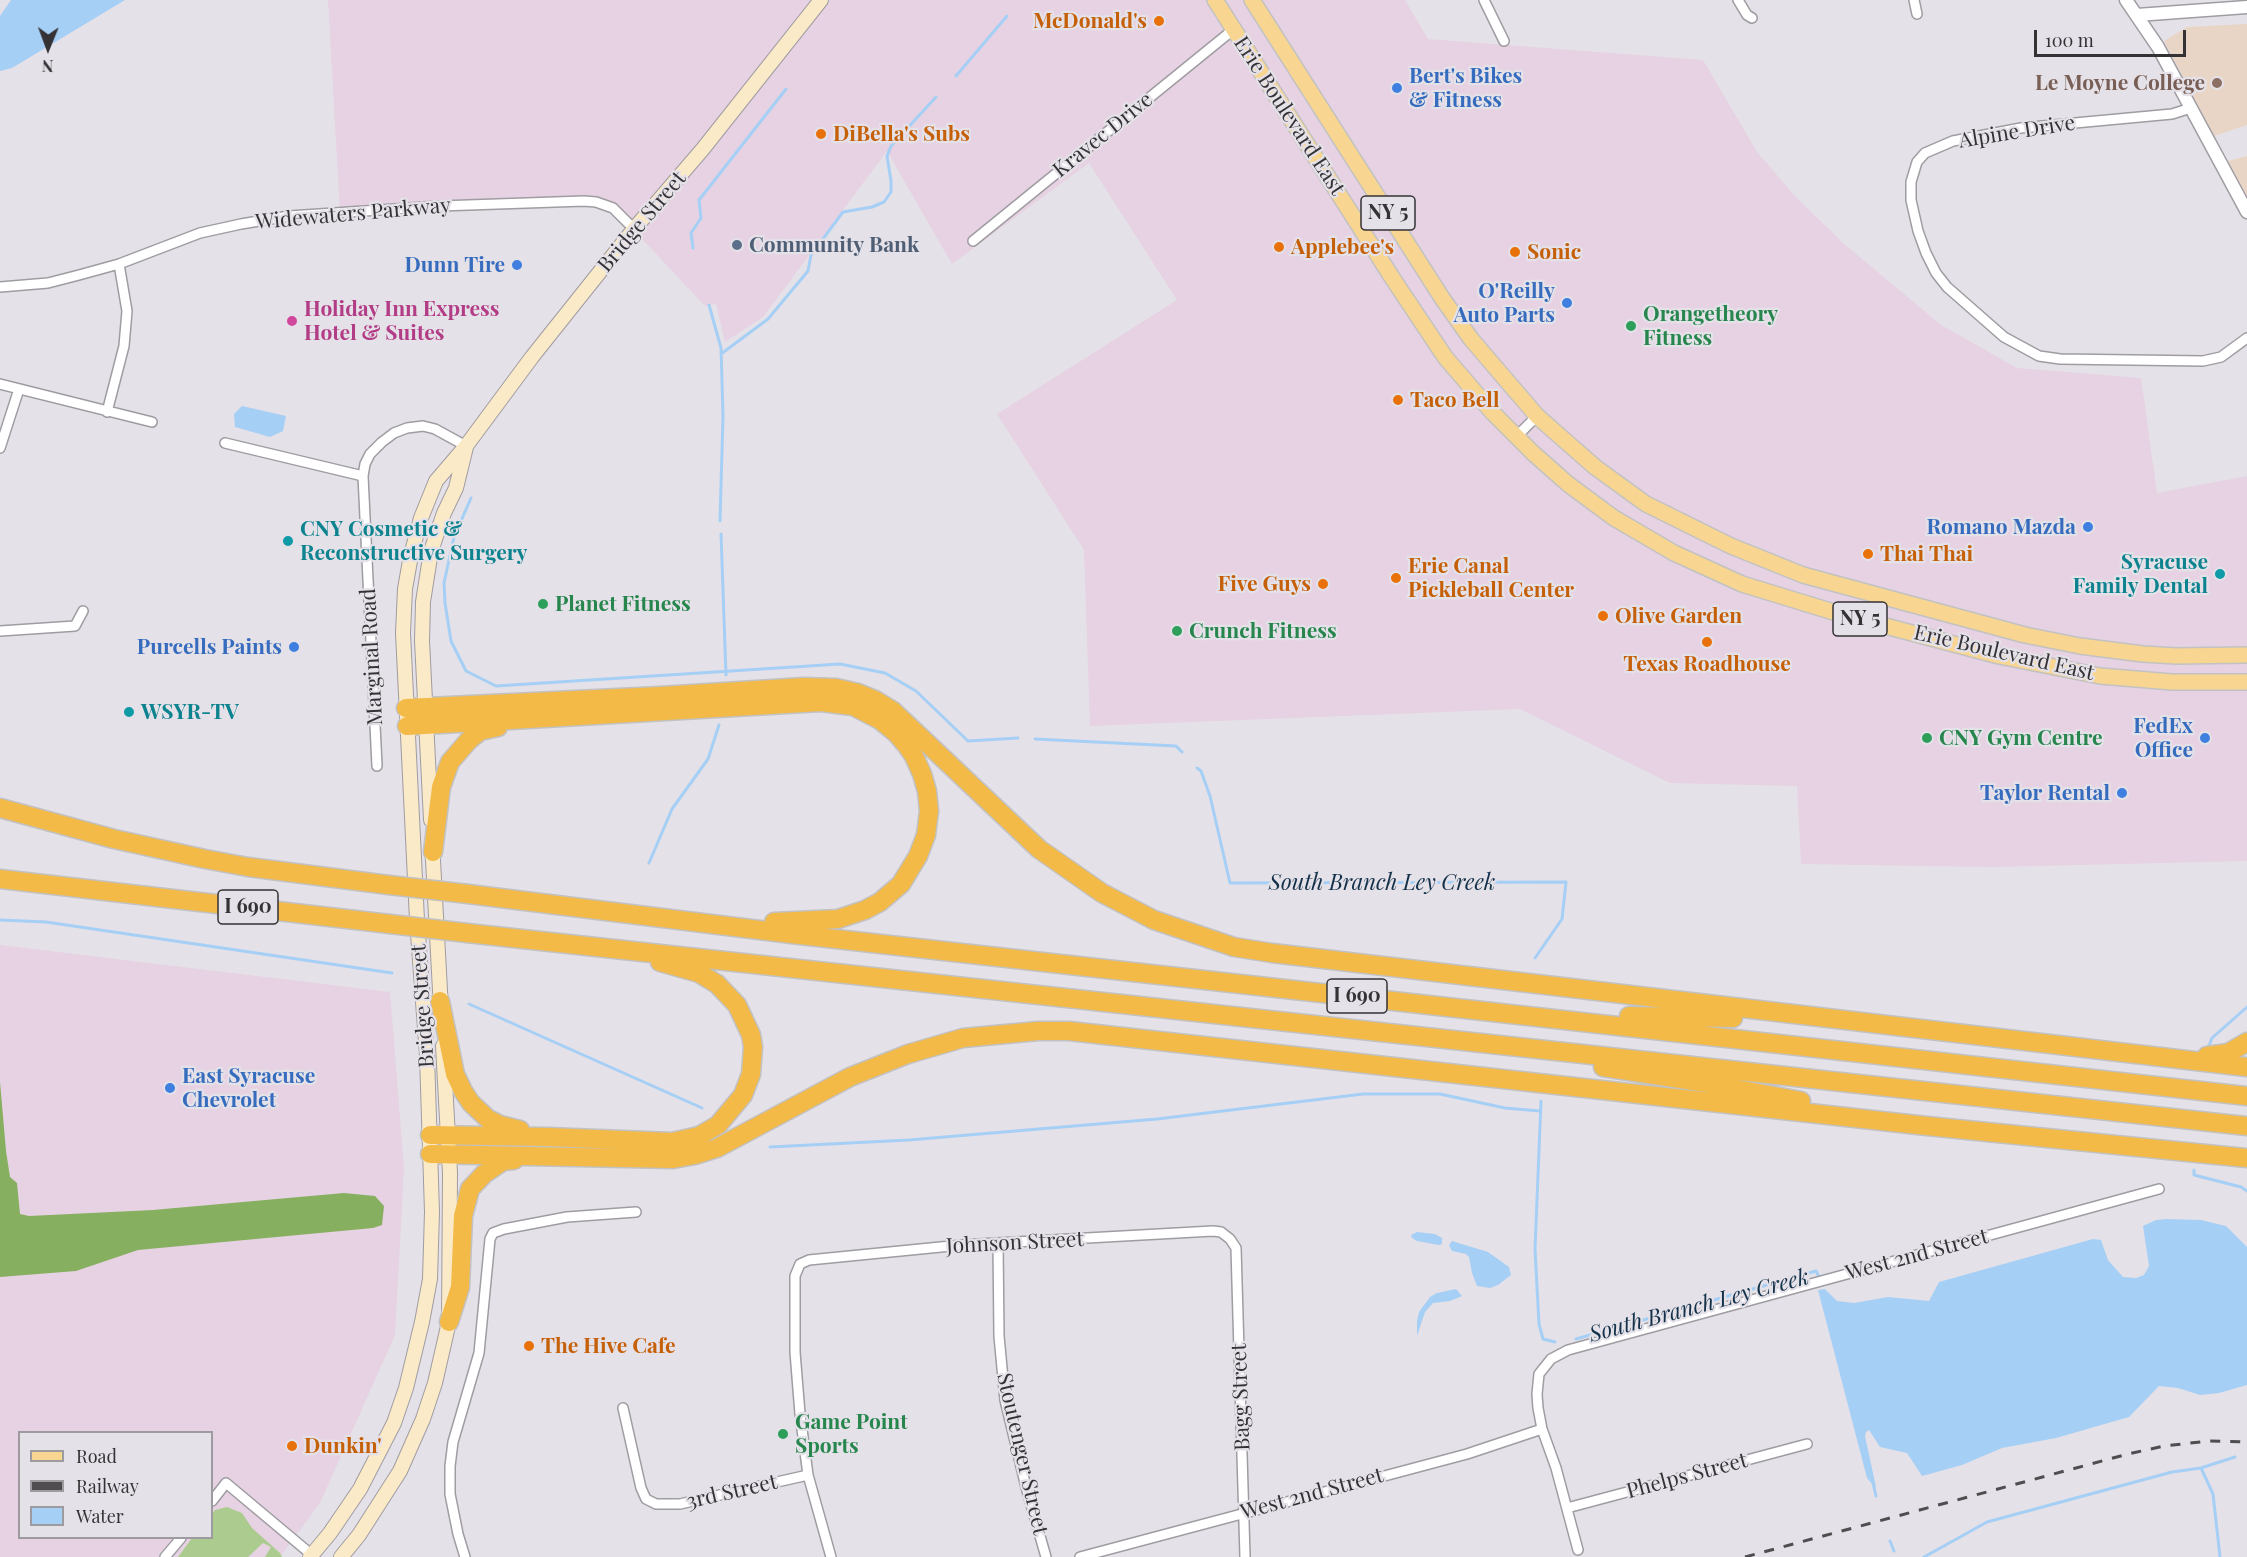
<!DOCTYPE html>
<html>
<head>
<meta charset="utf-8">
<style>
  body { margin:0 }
  #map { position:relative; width:2247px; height:1557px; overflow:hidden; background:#e5e1e8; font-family:"Playfair Display",serif }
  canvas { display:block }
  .legend { position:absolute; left:18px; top:1431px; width:195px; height:108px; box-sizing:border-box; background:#e5e1e8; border:2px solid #9e9ba0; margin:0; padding:8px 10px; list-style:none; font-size:18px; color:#343235 }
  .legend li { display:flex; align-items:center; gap:12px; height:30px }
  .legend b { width:30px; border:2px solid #9e9ba0 }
  .north { position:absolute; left:18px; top:18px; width:60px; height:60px; -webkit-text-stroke:4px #e5e1e8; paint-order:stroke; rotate:181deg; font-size:16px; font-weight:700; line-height:24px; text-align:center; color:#343235 }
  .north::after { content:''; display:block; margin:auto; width:21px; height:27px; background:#343235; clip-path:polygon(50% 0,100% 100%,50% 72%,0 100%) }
  .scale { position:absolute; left:2034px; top:30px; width:152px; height:27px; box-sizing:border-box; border:3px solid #343235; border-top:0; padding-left:8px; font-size:18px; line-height:21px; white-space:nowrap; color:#343235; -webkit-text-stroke:4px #e5e1e8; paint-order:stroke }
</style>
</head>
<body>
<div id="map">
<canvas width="2247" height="1557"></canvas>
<ul class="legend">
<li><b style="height:8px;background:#f8d691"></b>Road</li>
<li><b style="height:8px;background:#4f4d50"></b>Railway</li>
<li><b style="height:16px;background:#a6cff5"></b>Water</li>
</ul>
<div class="north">N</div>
<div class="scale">100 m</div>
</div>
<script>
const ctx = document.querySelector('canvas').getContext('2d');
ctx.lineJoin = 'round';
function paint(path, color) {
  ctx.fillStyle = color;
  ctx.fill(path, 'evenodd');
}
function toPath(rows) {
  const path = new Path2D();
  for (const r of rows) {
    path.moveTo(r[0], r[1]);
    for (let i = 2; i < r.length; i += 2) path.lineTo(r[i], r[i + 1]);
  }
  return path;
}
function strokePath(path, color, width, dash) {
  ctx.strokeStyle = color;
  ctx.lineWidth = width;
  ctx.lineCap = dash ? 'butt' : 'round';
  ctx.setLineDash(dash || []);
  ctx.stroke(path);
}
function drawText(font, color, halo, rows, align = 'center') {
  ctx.font = font + ' "Playfair Display",serif';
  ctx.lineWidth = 4.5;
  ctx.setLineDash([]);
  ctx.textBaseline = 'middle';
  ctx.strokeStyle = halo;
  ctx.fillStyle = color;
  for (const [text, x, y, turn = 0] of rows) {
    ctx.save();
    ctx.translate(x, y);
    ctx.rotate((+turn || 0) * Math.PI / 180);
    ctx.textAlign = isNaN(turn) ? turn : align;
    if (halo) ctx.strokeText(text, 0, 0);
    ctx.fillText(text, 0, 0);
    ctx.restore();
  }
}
paint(toPath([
  [328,0,1405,0,1428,39,1703,60,1757,152,1794,195,1843,243,1941,325,2017,368,2141,378,2157,493,2247,476,2247,861,1994,867,1801,864,1797,786,1670,783,1520,709,1090,726,1084,550,997,414,1177,300,1089,163,952,264,887,151,763,317,725,342,716,304,705,306,626,222,596,202,340,213],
  [0,945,390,992,404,1168,395,1335,320,1503,280,1557,0,1557],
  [20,1432,212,1432,212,1538,20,1538]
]), '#e6d2e2');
paint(toPath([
  [2247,24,2247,125,2214,136,2164,41,2187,27],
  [2247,156,2247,197,2228,161]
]), '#e9d5c6');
paint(toPath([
  [227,1507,242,1513,252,1528,280,1553,282,1557,265,1557,271,1547,263,1543,248,1557,178,1557,192,1538,212,1538,212,1514,215,1510]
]), '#accc8f');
paint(toPath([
  [0,1082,6,1151,10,1177,17,1183,20,1214,29,1216,153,1210,344,1193,375,1196,384,1206,382,1225,373,1228,138,1250,76,1271,0,1277]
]), '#87af60');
paint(toPath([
  [11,0,125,0,12,68,0,71,0,16],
  [242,406,286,416,283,431,270,437,235,427,234,414],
  [2167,1219,2201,1220,2226,1226,2247,1247,2247,1385,2219,1393,2200,1395,2178,1388,2159,1386,2129,1417,2056,1438,2002,1448,1962,1465,1922,1476,1907,1453,1880,1447,1869,1430,1866,1432,1865,1436,1876,1487,1873,1485,1867,1478,1818,1290,1825,1289,1837,1301,1854,1303,1888,1297,1929,1301,1939,1282,2093,1239,2101,1240,2108,1260,2123,1277,2136,1278,2144,1275,2149,1266,2143,1226,2156,1220],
  [1417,1232,1435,1234,1442,1238,1442,1244,1439,1245,1417,1241,1412,1238,1411,1235],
  [1452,1241,1488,1252,1509,1267,1511,1275,1498,1285,1490,1288,1477,1286,1472,1273,1469,1257,1466,1254,1452,1251,1449,1245],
  [1456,1289,1462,1296,1450,1301,1433,1303,1425,1312,1417,1336,1417,1321,1419,1312,1430,1297,1437,1293]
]), '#a6cff5');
strokePath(toPath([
  [956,76,1007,16],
  [693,248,691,233,701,218,699,200,786,89],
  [709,305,721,348,723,416,720,521],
  [721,354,768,319,808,271,811,255,843,212,872,207,884,202,891,192,891,181,887,156,891,146,936,97],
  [471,498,454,537,444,583,445,603,451,641,466,671,496,686,840,664,885,673,916,691,968,741,1018,738],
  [721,534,726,675],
  [1035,739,1176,746,1182,752],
  [1197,768,1201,771,1210,796,1230,883,1566,882,1562,919,1535,958],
  [649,863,672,809,708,759,719,725],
  [0,920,46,922,392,973],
  [469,1004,702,1108],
  [2209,1046,2212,1038,2247,1007],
  [1541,1101,1535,1249,1539,1324,1543,1339,1555,1342],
  [770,1147,909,1140,1157,1119,1363,1094,1440,1094,1505,1108,1540,1111],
  [2194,1170,2194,1175,2241,1187,2247,1191],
  [1576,1339,1816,1271,1820,1279],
  [2201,1468,2235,1457],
  [1873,1483,1876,1496],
  [1890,1541,1894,1551],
  [1924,1557,1987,1522,2172,1472,2201,1468,2213,1494,2220,1557]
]), '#a6cff5', 3);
const minor = toPath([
  [1484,0,1504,41],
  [1738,0,1747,15,1752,18],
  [1914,0,1917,14],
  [2191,108,2172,114,2021,128,1953,141,1925,153,1917,162,1911,182,1911,200,1918,231,1926,253,1936,273,1947,287,2004,337,2039,356,2060,359,2203,361,2221,357,2247,338],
  [973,241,1234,29],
  [0,287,48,283,79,275,119,264,200,233,241,224,289,216,440,206,584,201,596,202,613,208,634,229],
  [0,384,152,422],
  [107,412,124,346,127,311,119,264],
  [1517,436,1537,416],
  [225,443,363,476,365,464,370,454,382,442,394,433,407,428,423,426,435,429,466,446],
  [0,448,19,389],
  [363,476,377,766],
  [0,631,75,626,83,611],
  [998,1243,999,1336,1005,1400,1026,1487,1046,1557],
  [623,1408,641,1488,646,1499,656,1504,680,1504,808,1475],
  [212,1501,226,1483,312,1555],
  [1567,1508,1807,1444],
  [1578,1550,1556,1468,1542,1429,1538,1408,1537,1394,1539,1374,1551,1359,1568,1350,2159,1189],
  [165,1557,181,1538],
  [465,1557,458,1534,450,1494,450,1466,453,1442,479,1353,490,1239,493,1233,504,1229,567,1217,636,1212],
  [831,1557,808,1475,800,1414,795,1352,795,1276,800,1264,809,1260,961,1245,1213,1231,1221,1232,1230,1239,1236,1248,1245,1557],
  [1080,1557,1467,1454,1542,1429]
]);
const tertiary = toPath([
  [2126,0,2158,47,2247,212],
  [2137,15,2247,7]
]);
const secondary = toPath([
  [431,820,422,641,423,602,431,551,444,513,456,488,466,447],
  [432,842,441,1009],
  [310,1557,330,1533,360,1489,394,1423,406,1388,422,1322,430,1279,432,1212,427,1056,417,920,403,633,405,589,411,555,421,518,436,481,466,446,532,357,634,229,702,150,821,0],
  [341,1557,359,1535,400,1471,423,1419,435,1383,449,1322,450,1173,443,1046]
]);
const primary = toPath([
  [1215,0,1393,279,1445,357,1493,413,1533,453,1568,484,1614,518,1674,553,1742,584,1840,614,1999,656,2100,676,2172,682,2247,682],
  [1252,0,1442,298,1471,339,1537,416,1595,467,1646,504,1731,546,1803,575,2025,635,2080,646,2143,654,2176,656,2247,655]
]);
const motorway = toPath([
  [406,708,660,696,804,687,836,688,858,693,875,700,893,711,1039,849,1102,893,1154,920,1234,947,1272,953,2247,1067],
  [407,726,821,702,853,706,880,720,896,733,907,746,914,756,922,774,927,791,929,811,926,835,918,856,901,884,880,902,865,910,838,919,774,922],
  [0,808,114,839,205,859,248,867,389,885],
  [433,852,441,787,450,762,469,740,480,731,498,727],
  [0,879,390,924],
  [468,894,800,935,2247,1096],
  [467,933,2247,1126],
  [440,1001,455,1074,463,1091,471,1103,488,1119,500,1125,520,1130],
  [1629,1016,1733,1018],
  [2207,1056,2228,1053,2247,1042],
  [1603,1067,1706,1083,1801,1101],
  [430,1135,548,1137,672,1142,699,1136,718,1125,743,1095,751,1074,753,1047,751,1035,737,1005,717,984,699,973,660,962],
  [430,1154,673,1159,695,1155,717,1148,850,1077,908,1054,963,1038,1038,1031,1069,1031,1927,1126,2247,1158],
  [449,1322,460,1287,463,1216,470,1189,484,1174,503,1161,514,1160]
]);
strokePath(minor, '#9f9ca2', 12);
strokePath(tertiary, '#9f9ca2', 15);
strokePath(secondary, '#9f9ca2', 16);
strokePath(primary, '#c2c2c2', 18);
strokePath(motorway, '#c2c2c2', 21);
strokePath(minor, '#fff', 9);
strokePath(tertiary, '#fff', 12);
strokePath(secondary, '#fbeac8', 14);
strokePath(primary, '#f8d691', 15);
strokePath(motorway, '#f3ba47', 18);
strokePath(toPath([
  [1745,1557,2128,1454,2164,1446,2209,1441,2247,1442]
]), '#4f4d50', 3, [10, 10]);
const motorwayBridge = toPath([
  [389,885,468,894],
  [390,924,467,933]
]);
strokePath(motorwayBridge, '#c2c2c2', 21, []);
strokePath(motorwayBridge, '#f3ba47', 18);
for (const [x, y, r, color] of [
  [1159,21,6,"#e8710a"],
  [2217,83,6,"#8d6e63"],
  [1397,88,6,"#3f7fe0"],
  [821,134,6,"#e8710a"],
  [737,245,6,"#5c6f8a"],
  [1279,247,6,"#e8710a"],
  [1515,252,6,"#e8710a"],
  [517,265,6,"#3f7fe0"],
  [1567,303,6,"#3f7fe0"],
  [292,321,6,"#d1479c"],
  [1631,326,6,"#2e9e5b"],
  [1398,400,6,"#e8710a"],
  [2088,527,6,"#3f7fe0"],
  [288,541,6,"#0f9aa8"],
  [1868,554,6,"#e8710a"],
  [2220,574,6,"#0f9aa8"],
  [1396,578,6,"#e8710a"],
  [1323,584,6,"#e8710a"],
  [543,604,6,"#2e9e5b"],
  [1603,616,6,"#e8710a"],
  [1177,631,6,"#2e9e5b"],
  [1707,642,6,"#e8710a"],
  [294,647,6,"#3f7fe0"],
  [129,712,6,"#0f9aa8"],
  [1927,738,6,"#2e9e5b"],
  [2205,738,6,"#3f7fe0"],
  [2122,793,6,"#3f7fe0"],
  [170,1088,6,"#3f7fe0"],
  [529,1346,6,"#e8710a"],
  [783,1434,6,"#2e9e5b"],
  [292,1446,6,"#e8710a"]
]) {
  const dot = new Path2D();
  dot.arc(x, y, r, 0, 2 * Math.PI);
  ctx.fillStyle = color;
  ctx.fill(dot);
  strokePath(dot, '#e5e1e8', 2);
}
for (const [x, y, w] of [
  [1388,213,54],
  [1860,619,54],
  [248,907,60],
  [1357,996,60]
]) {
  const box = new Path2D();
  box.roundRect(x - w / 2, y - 17, w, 34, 4.5);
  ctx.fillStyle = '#e5e1e8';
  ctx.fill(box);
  strokePath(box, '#343235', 1.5);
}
drawText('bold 20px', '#343235', null, [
  ["NY 5",1388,213],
  ["NY 5",1860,619],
  ["I 690",248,907],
  ["I 690",1357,996]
]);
drawText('bold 21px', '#c56008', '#e5e1e8', [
  ["McDonald's",1147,21,"right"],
  ["DiBella's Subs",833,134],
  ["Applebee's",1291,247],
  ["Sonic",1527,252],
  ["Taco Bell",1410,400],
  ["Thai Thai",1880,554],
  ["Erie Canal",1408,566],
  ["Pickleball Center",1408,590],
  ["Five Guys",1311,584,"right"],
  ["Olive Garden",1615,616],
  ["Texas Roadhouse",1707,664,"center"],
  ["The Hive Cafe",541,1346],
  ["Dunkin'",304,1446]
], 'left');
drawText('bold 21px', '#366cbe', '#e5e1e8', [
  ["Bert's Bikes",1409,76,"left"],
  ["& Fitness",1409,100,"left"],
  ["Dunn Tire",505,265],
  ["O'Reilly",1555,291],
  ["Auto Parts",1555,315],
  ["Romano Mazda",2076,527],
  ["Purcells Paints",282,647],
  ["FedEx",2193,726],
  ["Office",2193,750],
  ["Taylor Rental",2110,793],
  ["East Syracuse",182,1076,"left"],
  ["Chevrolet",182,1100,"left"]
], 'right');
drawText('bold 21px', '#785e54', '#e5e1e8', [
  ["Le Moyne College",2205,83]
], 'right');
drawText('21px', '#343235', '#e5e1e8', [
  ["Erie Boulevard East",1289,116,57],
  ["Alpine Drive",2017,132,-9],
  ["Kravec Drive",1103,135,-39],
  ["Widewaters Parkway",353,214,-5],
  ["Bridge Street",642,222,-50],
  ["Erie Boulevard East",2004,653,13],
  ["Marginal Road",372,657,-93],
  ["Bridge Street",423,1006,-94],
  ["Johnson Street",1015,1243,-3],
  ["West 2nd Street",1917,1255,-15],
  ["Bagg Street",1241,1397,-92],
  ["Stoutenger Street",1022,1454,77],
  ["Phelps Street",1687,1476,-15],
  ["3rd Street",732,1492,-13],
  ["West 2nd Street",1312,1494,-15]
]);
drawText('bold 21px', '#4e5e75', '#e5e1e8', [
  ["Community Bank",749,245]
], 'left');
drawText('bold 21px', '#b23c85', '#e5e1e8', [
  ["Holiday Inn Express",304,309],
  ["Hotel & Suites",304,333]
], 'left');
drawText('bold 21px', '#27864d', '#e5e1e8', [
  ["Orangetheory",1643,314],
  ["Fitness",1643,338],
  ["Planet Fitness",555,604],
  ["Crunch Fitness",1189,631],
  ["CNY Gym Centre",1939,738],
  ["Game Point",795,1422],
  ["Sports",795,1446]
], 'left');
drawText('bold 21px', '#0d838f', '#e5e1e8', [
  ["CNY Cosmetic &",300,529],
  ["Reconstructive Surgery",300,553],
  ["Syracuse",2208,562,"right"],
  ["Family Dental",2208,586,"right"],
  ["WSYR-TV",141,712]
], 'left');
drawText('italic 22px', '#123049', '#e5e1e8', [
  ["South Branch Ley Creek",1382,883],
  ["South Branch Ley Creek",1699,1306,-15]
]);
</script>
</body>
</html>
